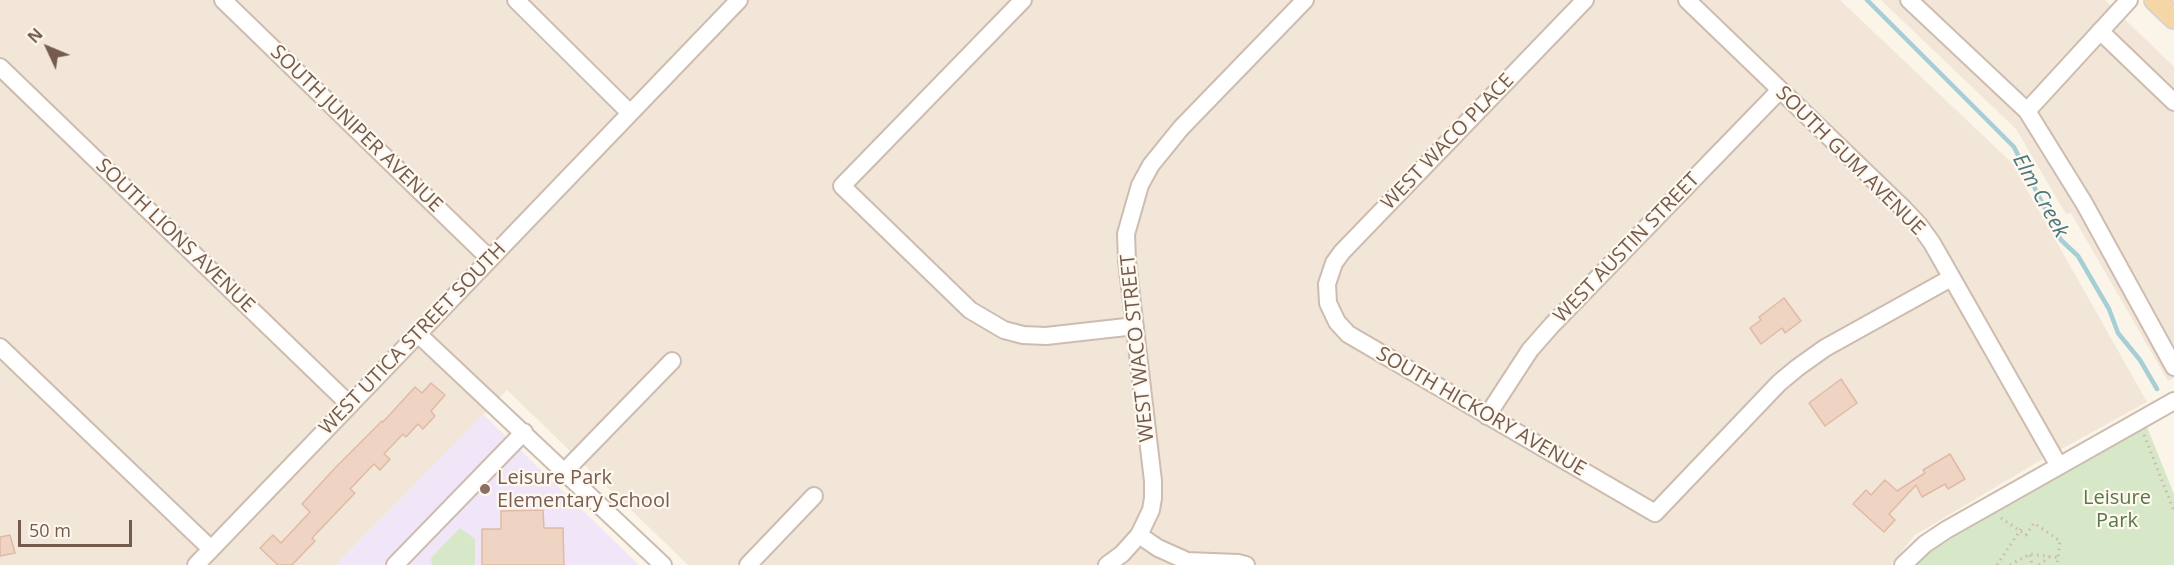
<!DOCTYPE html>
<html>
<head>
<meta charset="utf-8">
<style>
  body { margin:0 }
  #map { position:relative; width:2174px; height:565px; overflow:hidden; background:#fbf4e9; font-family:"Open Sans",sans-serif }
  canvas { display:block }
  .north { position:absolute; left:18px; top:18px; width:60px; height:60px; -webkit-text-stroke:4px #fef8ef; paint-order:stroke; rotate:314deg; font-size:16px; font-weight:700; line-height:24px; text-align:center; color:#745b4e }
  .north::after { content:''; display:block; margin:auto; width:21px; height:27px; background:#745b4e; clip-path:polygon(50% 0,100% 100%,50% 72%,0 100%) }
  .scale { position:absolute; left:18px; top:520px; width:114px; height:27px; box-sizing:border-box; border:3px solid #745b4e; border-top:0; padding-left:8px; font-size:18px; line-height:21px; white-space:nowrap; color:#745b4e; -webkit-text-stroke:4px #fef8ef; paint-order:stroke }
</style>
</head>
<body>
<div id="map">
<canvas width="2174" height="565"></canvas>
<div class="north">N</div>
<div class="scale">50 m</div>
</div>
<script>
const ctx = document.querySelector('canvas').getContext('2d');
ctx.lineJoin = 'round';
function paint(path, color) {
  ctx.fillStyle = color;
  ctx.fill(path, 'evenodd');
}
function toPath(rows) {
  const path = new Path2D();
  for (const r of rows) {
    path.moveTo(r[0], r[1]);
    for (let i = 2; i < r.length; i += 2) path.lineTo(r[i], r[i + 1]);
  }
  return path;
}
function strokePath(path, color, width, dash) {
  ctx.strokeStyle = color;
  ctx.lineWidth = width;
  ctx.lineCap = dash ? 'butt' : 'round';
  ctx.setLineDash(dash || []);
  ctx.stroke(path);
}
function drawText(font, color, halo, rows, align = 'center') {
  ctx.font = font + ' "Open Sans",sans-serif';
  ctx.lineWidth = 4.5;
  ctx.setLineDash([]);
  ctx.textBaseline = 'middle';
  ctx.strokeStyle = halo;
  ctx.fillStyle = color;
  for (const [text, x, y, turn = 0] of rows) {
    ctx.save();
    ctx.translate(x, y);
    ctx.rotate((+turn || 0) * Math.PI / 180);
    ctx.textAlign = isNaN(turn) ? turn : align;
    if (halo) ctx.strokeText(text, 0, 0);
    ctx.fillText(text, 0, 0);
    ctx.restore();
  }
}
paint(toPath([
  [0,0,1840,0,2012,163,2147,402,2036,463,1915,535,1891,565,688,565,507,390,336,565,0,565],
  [1881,0,2105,0,2174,67,2174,378,2168,381,2071,213,2066,214,2016,129]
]), '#f2e6d8');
paint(toPath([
  [483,414,639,565,336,565]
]), '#f1e6f8');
paint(toPath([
  [2147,427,2174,494,2174,565,1916,565,1935,548],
  [460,528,475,539,475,565,432,565,431,558]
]), '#d6e8c8');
strokePath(toPath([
  [1867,0,2014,147,2061,240,2078,256,2109,309,2118,333,2140,360,2157,389]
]), '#a5cfd5', 4.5);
const building = toPath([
  [1784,298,1801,321,1785,333,1782,328,1761,344,1750,328,1761,320,1759,317,1784,298],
  [1841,379,1857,403,1825,426,1809,403,1841,379],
  [431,383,445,395,431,411,435,416,423,429,418,424,406,437,403,434,384,454,390,459,380,470,374,464,350,489,355,493,312,538,315,541,292,565,278,565,260,548,273,535,281,543,310,512,302,504,336,467,382,421,383,422,415,387,422,393,431,383],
  [1950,454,1965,479,1948,489,1945,484,1922,497,1916,485,1889,514,1895,520,1884,532,1853,504,1866,490,1871,495,1885,480,1897,491,1925,473,1923,470,1950,454],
  [543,510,544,528,563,528,564,565,482,565,482,529,501,529,501,511,543,510],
  [10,535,15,553,0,556,0,537,10,535]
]);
paint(building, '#efd3c3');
strokePath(building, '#e0baa4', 1.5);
const minor = toPath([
  [223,0,490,259],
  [516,0,630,113],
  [1023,0,842,186,970,310,1004,330,1023,335,1046,336,1135,326],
  [1585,0,1342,252,1334,263,1327,284,1328,303,1337,322,1348,334,1655,513,1779,383,1797,368,1825,348,1951,278],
  [1687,0,1904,209,1919,225,1932,243,2059,466],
  [1909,0,2027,111,2084,203,2174,367],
  [2100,31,2174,102],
  [0,67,350,405],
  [2027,111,2129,0],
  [418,334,663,565],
  [0,347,211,549],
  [1487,416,1530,350,1552,325,1780,90],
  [565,471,672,361],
  [1139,535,1158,548,1187,561,1238,563,1246,565],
  [196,565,739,0],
  [395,565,524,432],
  [748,565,814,496],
  [1107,565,1122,554,1139,535,1151,510,1153,498,1153,481,1127,261,1126,234,1140,185,1151,165,1181,128,1305,0],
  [1903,565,1925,544,1946,530,2174,401]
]);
const major = toPath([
  [2155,0,2174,18]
]);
strokePath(minor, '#cdbcb0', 20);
strokePath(major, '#d8d1cd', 24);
strokePath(toPath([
  [2144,435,2174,511],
  [2001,518,2026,535,2034,523,2060,541,2057,565],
  [2030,555,2032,565],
  [1997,565,2021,529],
  [2010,565,2030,554,2060,558],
  [2039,565,2049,557]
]), '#d4b6a5', 3, [1.5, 4.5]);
strokePath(minor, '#fff', 16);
strokePath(major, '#f5d6a7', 21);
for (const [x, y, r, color] of [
  [485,489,6,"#8d6e63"]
]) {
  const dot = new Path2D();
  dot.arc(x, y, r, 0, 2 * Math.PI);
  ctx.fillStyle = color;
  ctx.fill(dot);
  strokePath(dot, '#fef8ef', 2);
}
drawText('20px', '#745b4e', '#fef8ef', [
  ["SOUTH JUNIPER AVENUE",356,129,44],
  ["WEST WACO PLACE",1448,142,-46],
  ["SOUTH GUM AVENUE",1850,161,45],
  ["SOUTH LIONS AVENUE",175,236,44],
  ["WEST AUSTIN STREET",1627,248,-46],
  ["WEST UTICA STREET SOUTH",413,339,-46],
  ["WEST WACO STREET",1138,348,-96],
  ["SOUTH HICKORY AVENUE",1481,412,30]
]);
drawText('20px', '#785e54', '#fef8ef', [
  ["Leisure Park",497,478],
  ["Elementary School",497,501]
], 'left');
drawText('20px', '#577947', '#fef8ef', [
  ["Leisure",2117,498],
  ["Park",2117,521]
]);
drawText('italic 21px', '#46777f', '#fef8ef', [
  ["Elm Creek",2040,196,61]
]);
</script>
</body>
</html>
